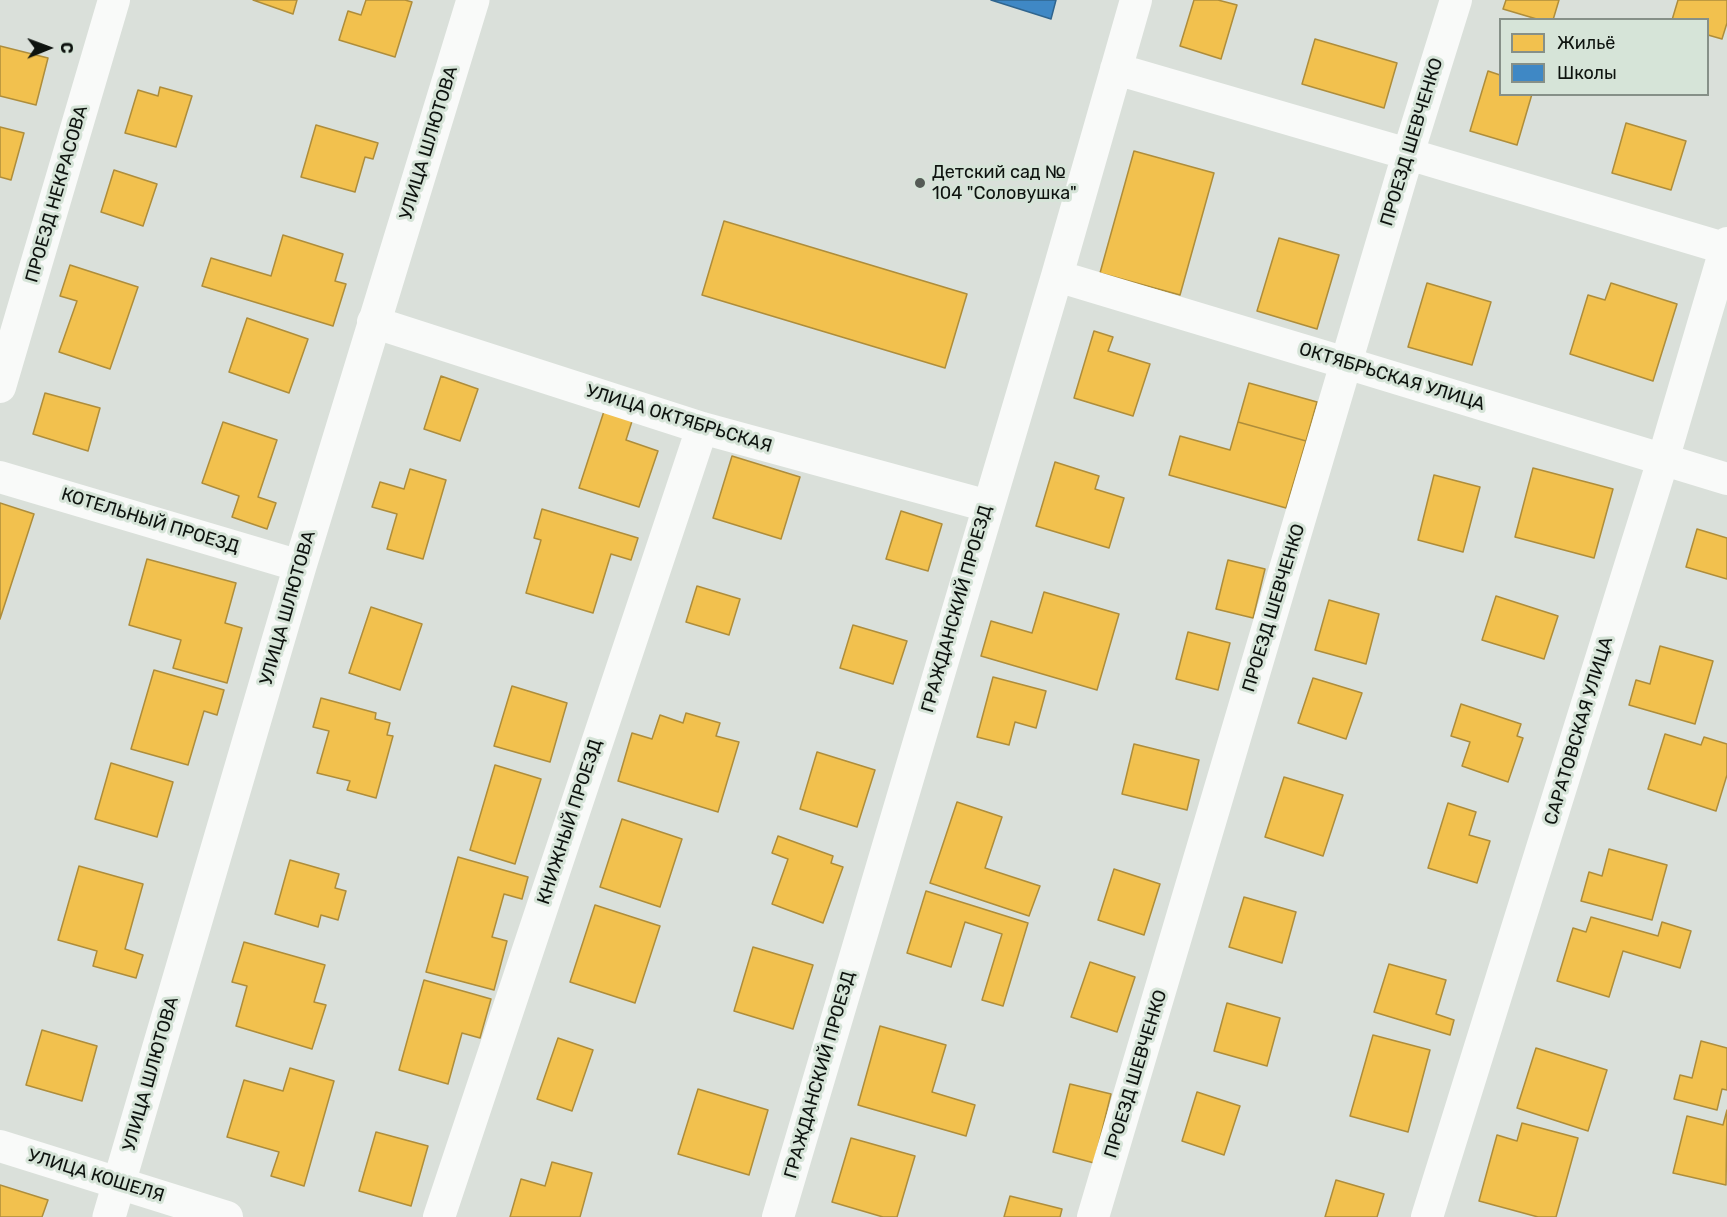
<!DOCTYPE html>
<html>
<head>
<meta charset="utf-8">
<style>
  body { margin:0 }
  #map { position:relative; width:1727px; height:1217px; overflow:hidden; background:#dae0da; font-family:Rubik,sans-serif }
  canvas { display:block }
  .legend { position:absolute; left:1499px; top:18px; width:210px; height:78px; box-sizing:border-box; background:#d6e4d8; border:2px solid #869088; margin:0; padding:8px 10px; list-style:none; font-size:18px; color:#0e130f }
  .legend li { display:flex; align-items:center; gap:12px; height:30px }
  .legend b { width:30px; border:2px solid #869088 }
  .north { position:absolute; left:18px; top:18px; width:60px; height:60px; -webkit-text-stroke:4px #d6e4d8; paint-order:stroke; rotate:89deg; font-size:16px; font-weight:700; line-height:24px; text-align:center; color:#0e130f }
  .north::after { content:''; display:block; margin:auto; width:21px; height:27px; background:#0e130f; clip-path:polygon(50% 0,100% 100%,50% 72%,0 100%) }
</style>
</head>
<body>
<div id="map">
<canvas width="1727" height="1217"></canvas>
<ul class="legend">
<li><b style="height:16px;background:#f2c14e"></b>Жильё</li>
<li><b style="height:16px;background:#3f88c5"></b>Школы</li>
</ul>
<div class="north">С</div>
</div>
<script>
const ctx = document.querySelector('canvas').getContext('2d');
ctx.lineJoin = 'round';
function paint(path, color) {
  ctx.fillStyle = color;
  ctx.fill(path, 'evenodd');
}
function toPath(rows) {
  const path = new Path2D();
  for (const r of rows) {
    path.moveTo(r[0], r[1]);
    for (let i = 2; i < r.length; i += 2) path.lineTo(r[i], r[i + 1]);
  }
  return path;
}
function strokePath(path, color, width, dash) {
  ctx.strokeStyle = color;
  ctx.lineWidth = width;
  ctx.lineCap = dash ? 'butt' : 'round';
  ctx.setLineDash(dash || []);
  ctx.stroke(path);
}
function drawText(font, color, halo, rows, align = 'center') {
  ctx.font = font + ' Rubik,sans-serif';
  ctx.lineWidth = 6;
  ctx.setLineDash([]);
  ctx.textBaseline = 'middle';
  ctx.strokeStyle = halo;
  ctx.fillStyle = color;
  for (const [text, x, y, turn = 0] of rows) {
    ctx.save();
    ctx.translate(x, y);
    ctx.rotate((+turn || 0) * Math.PI / 180);
    ctx.textAlign = isNaN(turn) ? turn : align;
    if (halo) ctx.strokeText(text, 0, 0);
    ctx.fillText(text, 0, 0);
    ctx.restore();
  }
}
const homes = toPath([
  [253,0,297,0,293,14,253,0],
  [366,0,405,0,412,2,395,57,339,40,348,11,361,15,366,0],
  [1194,0,1218,0,1237,5,1221,59,1180,46,1194,0],
  [1506,0,1559,0,1553,20,1540,20,1503,9,1506,0],
  [1678,0,1727,0,1727,23,1722,39,1708,35,1708,20,1672,20,1678,0],
  [1315,39,1397,63,1384,108,1302,84,1315,39],
  [0,46,48,58,36,105,0,96,0,46],
  [1488,71,1500,75,1500,94,1532,94,1517,145,1470,131,1488,71],
  [160,87,192,96,176,147,125,133,138,90,158,96,160,87],
  [1626,123,1686,141,1671,190,1612,173,1626,123],
  [316,125,378,143,373,159,365,157,355,192,301,177,316,125],
  [0,127,24,133,11,180,0,177,0,127],
  [1134,151,1214,173,1180,295,1100,273,1134,151],
  [114,170,157,184,143,226,101,212,114,170],
  [724,221,967,294,945,368,702,295,724,221],
  [283,235,343,254,335,281,346,284,333,326,202,286,211,258,271,276,283,235],
  [1279,238,1339,255,1317,329,1257,311,1279,238],
  [70,265,138,287,110,369,59,352,77,301,60,296,70,265],
  [1427,283,1491,302,1472,365,1408,347,1427,283],
  [1611,283,1677,304,1653,381,1570,354,1588,295,1605,300,1611,283],
  [247,318,308,339,289,393,229,372,247,318],
  [1094,331,1113,337,1108,351,1150,364,1133,416,1074,398,1094,331],
  [441,376,478,389,460,441,424,429,441,376],
  [1249,383,1317,402,1306,441,1238,422,1249,383],
  [45,393,100,408,88,451,33,434,45,393],
  [606,405,634,415,626,440,658,451,639,507,579,488,606,405],
  [223,422,277,440,258,497,276,503,267,529,232,517,239,496,202,483,223,422],
  [1238,422,1306,441,1286,508,1169,475,1180,436,1230,450,1238,422],
  [732,456,800,477,781,539,713,518,732,456],
  [1055,462,1099,476,1095,489,1124,498,1109,548,1036,526,1055,462],
  [1533,468,1613,489,1594,558,1515,537,1533,468],
  [410,469,446,480,423,559,387,549,397,514,372,507,380,482,404,489,410,469],
  [1434,475,1480,487,1463,552,1418,540,1434,475],
  [0,503,34,514,0,619,0,503],
  [542,509,638,538,631,560,611,554,593,613,526,593,541,540,534,538,542,509],
  [901,511,942,524,928,571,886,559,901,511],
  [1697,529,1727,538,1727,579,1686,567,1697,529],
  [147,559,236,583,225,623,242,628,227,683,173,668,181,640,129,625,147,559],
  [1228,560,1265,569,1253,618,1216,609,1228,560],
  [697,586,740,599,729,635,686,622,697,586],
  [1044,592,1119,614,1097,690,981,656,991,621,1032,633,1044,592],
  [1496,596,1558,616,1544,659,1482,640,1496,596],
  [1329,600,1379,614,1366,664,1315,650,1329,600],
  [371,607,422,624,400,690,349,673,371,607],
  [853,625,907,641,893,684,840,668,853,625],
  [1188,632,1230,643,1218,690,1176,679,1188,632],
  [1660,646,1713,661,1695,724,1629,705,1636,680,1650,684,1660,646],
  [154,670,224,690,217,715,204,711,188,765,131,749,154,670],
  [993,677,1046,691,1036,728,1015,722,1009,745,977,737,993,677],
  [1313,678,1362,693,1346,739,1298,723,1313,678],
  [512,686,567,703,550,762,494,746,512,686],
  [321,698,376,713,375,719,390,723,387,735,393,736,376,798,347,790,350,781,317,773,329,731,313,727,321,698],
  [1461,704,1521,724,1517,736,1523,738,1508,782,1462,766,1470,742,1451,736,1461,704],
  [686,713,720,723,716,736,739,742,718,812,618,781,632,733,652,739,660,715,683,723,686,713],
  [1665,734,1701,745,1704,737,1727,744,1727,775,1716,811,1648,789,1665,734],
  [1134,744,1199,760,1187,810,1122,794,1134,744],
  [817,752,875,770,857,827,800,809,817,752],
  [111,763,173,782,157,837,95,819,111,763],
  [495,765,541,779,515,864,470,850,495,765],
  [1284,777,1343,795,1323,856,1265,837,1284,777],
  [957,802,1002,817,985,868,1040,886,1029,916,930,883,957,802],
  [1448,803,1476,812,1469,835,1490,841,1477,883,1428,868,1448,803],
  [622,819,682,839,660,907,600,887,622,819],
  [778,836,833,856,831,863,843,867,823,923,772,904,788,859,772,853,778,836],
  [1609,849,1667,865,1652,920,1581,901,1589,872,1602,876,1609,849],
  [458,857,528,877,522,899,504,894,492,937,507,941,494,990,426,972,458,857],
  [290,860,339,874,335,888,346,891,338,920,321,915,318,927,275,914,290,860],
  [79,866,143,884,125,949,143,955,136,978,93,966,97,951,58,940,79,866],
  [1114,869,1160,884,1144,935,1098,920,1114,869],
  [926,891,1028,923,1003,1006,982,1000,1002,934,965,922,951,967,907,953,926,891],
  [1244,897,1296,912,1282,963,1229,947,1244,897],
  [595,905,660,926,635,1003,570,982,595,905],
  [1591,917,1658,936,1662,922,1691,931,1680,968,1623,951,1609,997,1557,981,1573,928,1586,932,1591,917],
  [244,942,325,965,314,1002,326,1005,312,1049,236,1026,247,986,232,982,244,942],
  [753,947,813,965,793,1029,734,1011,753,947],
  [1090,962,1135,977,1117,1032,1071,1017,1090,962],
  [1389,964,1446,980,1436,1014,1454,1020,1450,1035,1374,1012,1389,964],
  [424,980,491,999,480,1038,462,1033,448,1084,399,1070,424,980],
  [1227,1003,1280,1018,1267,1066,1214,1051,1227,1003],
  [880,1026,946,1045,932,1092,975,1105,966,1136,858,1105,880,1026],
  [42,1030,97,1046,82,1101,26,1085,42,1030],
  [1373,1035,1430,1050,1408,1132,1350,1116,1373,1035],
  [558,1038,593,1050,572,1111,537,1099,558,1038],
  [1701,1041,1727,1048,1727,1090,1722,1089,1717,1110,1674,1099,1680,1075,1692,1078,1701,1041],
  [1536,1048,1607,1070,1588,1131,1517,1108,1536,1048],
  [290,1068,334,1081,304,1186,271,1176,279,1152,227,1137,244,1080,283,1091,290,1068],
  [1070,1084,1111,1094,1094,1163,1053,1152,1070,1084],
  [698,1089,768,1110,749,1175,678,1154,698,1089],
  [1197,1092,1240,1106,1224,1155,1182,1141,1197,1092],
  [1727,1110,1726,1185,1673,1173,1687,1116,1723,1125,1727,1110],
  [1522,1123,1578,1138,1556,1217,1538,1217,1479,1201,1497,1135,1517,1141,1522,1123],
  [376,1132,428,1146,411,1206,359,1191,376,1132],
  [851,1138,915,1156,897,1217,883,1217,832,1202,851,1138],
  [552,1162,592,1173,580,1217,510,1217,521,1179,545,1186,552,1162],
  [1336,1180,1384,1194,1377,1217,1325,1217,1336,1180],
  [0,1185,48,1200,42,1217,0,1217,0,1185],
  [1010,1196,1062,1209,1060,1217,1004,1217,1010,1196]
]);
paint(homes, '#f2c14e');
strokePath(homes, '#ae8d3b', 1.5);
const schools = toPath([
  [991,0,1056,0,1051,19,991,0]
]);
paint(schools, '#3f88c5');
strokePath(schools, '#30658e', 1.5);
strokePath(toPath([
  [1116,69,1408,154,1727,249],
  [1057,276,1346,363,1727,479],
  [373,322,702,428,988,506],
  [0,387,114,0],
  [0,477,300,566],
  [0,1146,227,1217],
  [439,1217,702,428],
  [778,1217,1057,276,1136,0],
  [1093,1217,1408,154,1456,0],
  [1427,1217,1663,460,1727,243]
]), '#f9faf9', 32);
strokePath(toPath([
  [109,1217,300,566,473,0]
]), '#f9faf9', 33);
for (const [x, y, r, color] of [
  [920,183,6,"#555b56"]
]) {
  const dot = new Path2D();
  dot.arc(x, y, r, 0, 2 * Math.PI);
  ctx.fillStyle = color;
  ctx.fill(dot);
  strokePath(dot, '#d6e4d8', 2);
}
drawText('18px', '#0e130f', '#d6e4d8', [
  ["ПРОЕЗД ШЕВЧЕНКО",1412,142,-73],
  ["УЛИЦА ШЛЮТОВА",429,143,-73],
  ["ПРОЕЗД НЕКРАСОВА",57,194,-74],
  ["ОКТЯБРЬСКАЯ УЛИЦА",1392,377,17],
  ["УЛИЦА ОКТЯБРЬСКАЯ",679,419,17],
  ["КОТЕЛЬНЫЙ ПРОЕЗД",150,521,17],
  ["УЛИЦА ШЛЮТОВА",288,608,-74],
  ["ПРОЕЗД ШЕВЧЕНКО",1274,608,-73],
  ["ГРАЖДАНСКИЙ ПРОЕЗД",957,609,-74],
  ["САРАТОВСКАЯ УЛИЦА",1579,731,-73],
  ["КНИЖНЫЙ ПРОЕЗД",570,822,-72],
  ["УЛИЦА ШЛЮТОВА",151,1074,-74],
  ["ПРОЕЗД ШЕВЧЕНКО",1136,1074,-73],
  ["ГРАЖДАНСКИЙ ПРОЕЗД",820,1075,-74],
  ["УЛИЦА КОШЕЛЯ",96,1176,17]
]);
drawText('18px', '#0e130f', '#d6e4d8', [
  ["Детский сад №",932,173],
  ["104 \"Соловушка\"",932,194]
], 'left');
</script>
</body>
</html>
